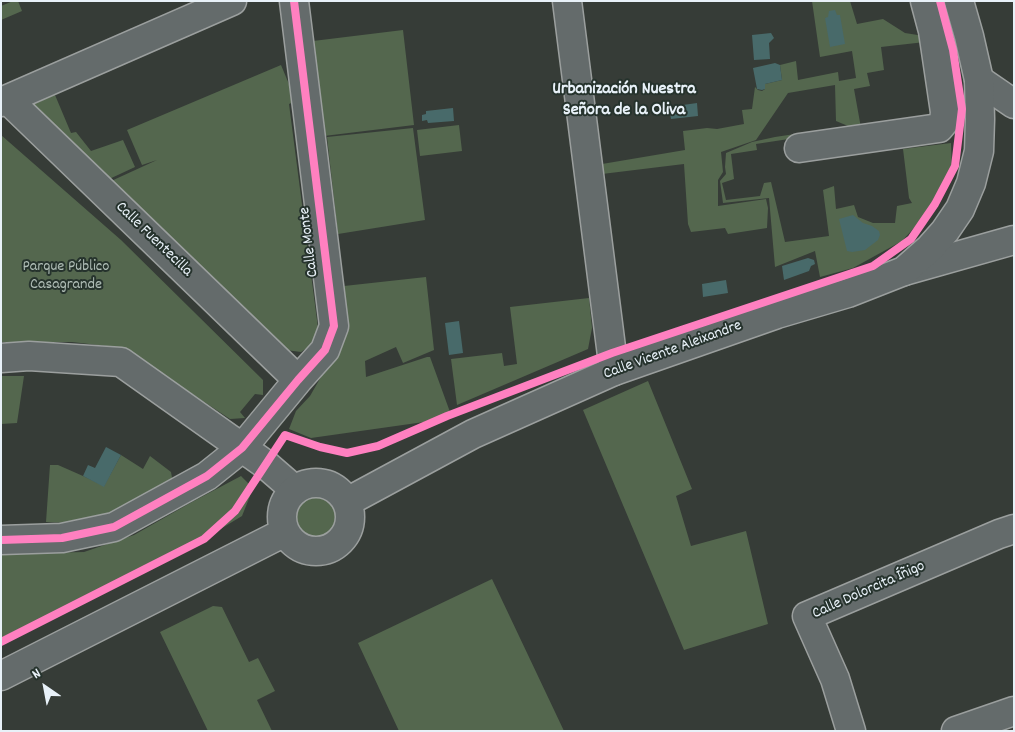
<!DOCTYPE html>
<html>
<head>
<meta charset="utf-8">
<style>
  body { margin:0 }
  #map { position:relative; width:1015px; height:732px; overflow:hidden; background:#363c37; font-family:Dekko,sans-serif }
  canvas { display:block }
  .frame { position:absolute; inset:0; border:2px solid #e8f1f8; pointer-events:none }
  .north { position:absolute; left:20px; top:662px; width:50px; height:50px; -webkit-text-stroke:4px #26332d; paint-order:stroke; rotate:327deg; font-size:14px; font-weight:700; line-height:20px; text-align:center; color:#e8f1f8 }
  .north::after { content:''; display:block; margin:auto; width:18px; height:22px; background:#e8f1f8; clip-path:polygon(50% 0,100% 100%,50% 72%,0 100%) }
</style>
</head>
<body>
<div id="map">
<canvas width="1015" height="732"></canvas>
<div class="frame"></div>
<div class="north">N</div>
</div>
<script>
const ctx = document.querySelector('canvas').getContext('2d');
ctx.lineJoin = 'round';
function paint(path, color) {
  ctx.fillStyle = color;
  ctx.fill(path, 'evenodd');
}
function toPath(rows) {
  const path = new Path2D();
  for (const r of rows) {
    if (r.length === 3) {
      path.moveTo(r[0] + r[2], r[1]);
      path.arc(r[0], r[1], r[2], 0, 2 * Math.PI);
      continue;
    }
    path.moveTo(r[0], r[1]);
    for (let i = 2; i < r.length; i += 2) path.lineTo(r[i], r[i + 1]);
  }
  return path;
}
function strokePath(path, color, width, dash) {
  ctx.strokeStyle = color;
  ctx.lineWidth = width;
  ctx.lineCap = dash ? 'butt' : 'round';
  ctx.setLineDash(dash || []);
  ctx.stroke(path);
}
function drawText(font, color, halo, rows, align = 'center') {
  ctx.font = font + ' Dekko,sans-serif';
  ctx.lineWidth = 4;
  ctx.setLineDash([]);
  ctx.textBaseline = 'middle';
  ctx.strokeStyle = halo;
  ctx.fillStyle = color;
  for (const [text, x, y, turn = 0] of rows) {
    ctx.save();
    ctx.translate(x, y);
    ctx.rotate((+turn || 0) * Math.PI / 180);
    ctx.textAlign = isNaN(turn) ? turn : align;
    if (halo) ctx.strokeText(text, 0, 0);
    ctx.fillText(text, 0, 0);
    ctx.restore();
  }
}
paint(toPath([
  [13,1,18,1,22,11,1,20,1,6],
  [812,1,850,1,857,24,883,19,905,33,924,36,925,42,881,47,884,70,867,73,870,86,854,89,861,128,756,144,757,150,731,154,734,179,722,183,726,200,760,196,764,183,771,182,785,242,829,236,823,190,834,186,836,209,854,205,858,217,873,223,895,223,897,206,912,203,909,198,903,149,951,143,952,171,933,207,902,241,853,268,820,277,815,251,775,267,769,198,723,203,720,181,726,174,725,167,726,153,752,142,775,137,848,126,836,121,835,85,788,93,756,140,721,152,723,172,718,180,718,206,766,199,768,208,767,228,728,234,725,228,691,232,688,224,684,164,602,174,602,164,685,150,683,131,707,128,717,129,744,124,742,110,752,109,755,87,758,90,762,91,765,89,765,84,782,80,780,65,796,61,798,80,838,72,839,81,856,78,852,51,820,57],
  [403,30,414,125,324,136,313,41],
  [281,65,296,101,289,104,318,328,314,343,301,352,286,350,109,182,157,160,142,165,127,130],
  [55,95,71,133,76,132,91,151,123,140,135,167,105,181,36,116,34,104],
  [459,125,462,151,420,156,417,130],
  [413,128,425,220,338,234,327,137],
  [1,135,121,240,263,380,263,395,255,394,240,412,245,418,230,419,123,348,72,342,1,342],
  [426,277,434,350,403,363,396,347,365,361,366,377,427,357,430,357,450,412,424,422,311,438,289,429,296,411,310,396,348,330,344,286],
  [589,298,592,328,588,349,457,405,451,359,502,353,504,366,517,364,510,307],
  [1,376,24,376,17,423,1,424],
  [648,381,692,489,676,496,691,546,746,531,768,624,684,650,583,410],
  [121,455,143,469,150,456,171,472,173,483,94,523,68,523,46,522,50,465,58,465,83,476,104,486],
  [241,476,251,486,250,496,242,516,204,539,1,638,1,554,84,552,134,535,192,502],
  [316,517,28],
  [492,579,564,731,399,731,358,643],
  [213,606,222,607,249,662,258,658,275,691,257,700,272,731,208,731,160,632]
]), '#54674e');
paint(toPath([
  [835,10,837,15,840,15,845,44,830,47,825,18,828,17,829,11],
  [771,33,774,38,769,43,770,59,754,60,752,35],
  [775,63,780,65,782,80,765,84,765,89,762,90,757,89,753,68],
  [697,103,698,116,671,119,669,107],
  [453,108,454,121,428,123,427,120,422,121,422,115,426,114,426,111],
  [853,215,863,223,872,226,879,231,880,235,878,240,865,250,852,252,847,251,839,219],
  [808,258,814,260,815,264,811,266,809,271,784,280,782,266],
  [726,280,728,293,703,297,702,284],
  [459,321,463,353,449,355,445,323],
  [106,447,121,455,104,487,83,476,88,465,95,468]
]), '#486a6a');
const minor = toPath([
  [567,1,614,371],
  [979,80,1014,104],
  [8,100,298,380],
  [1,102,232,1],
  [799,148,939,128,944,122,945,112,933,31,925,1],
  [904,271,1014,240],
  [1,358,29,356,121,362,265,464,295,490],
  [1,540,62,538,114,527,207,476,242,448,298,380,325,350,334,326,294,1],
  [851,731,835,679,807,616,999,534,1014,529],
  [956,731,1014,711]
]);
const major = toPath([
  [316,517,34],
  [347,502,473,434,614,371,777,314,848,293,904,271,929,249,945,231,960,209,971,183,979,151,980,119,979,80,969,36,959,1],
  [1,676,285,532]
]);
strokePath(minor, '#9b9f9e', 31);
strokePath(major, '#9b9f9e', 31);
strokePath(minor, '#646b6b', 28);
strokePath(major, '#646b6b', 28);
strokePath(toPath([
  [1,540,62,538,114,527,207,476,242,448,298,380,325,350,334,326,294,1],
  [1,642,204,539,235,511,285,435,320,447,347,453,378,446,447,416,612,353,873,266,911,239,935,204,955,166,962,109,953,50,940,1]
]), '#ff80c0', 8);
drawText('16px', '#e8f1f8', '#26332d', [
  ["Calle Fuentecilla",153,240,44],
  ["Calle Monte",310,242,-97],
  ["Calle Vicente Aleixandre",673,351,-20],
  ["Calle Dolorcita Íñigo",869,591,-24]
]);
drawText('16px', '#afbdb6', '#26332d', [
  ["Parque Público",66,268],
  ["Casagrande",66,286]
]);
drawText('bold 18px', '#e8f1f8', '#26332d', [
  ["Urbanización Nuestra",624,91],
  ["Señora de la Oliva",624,112]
]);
</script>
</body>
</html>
